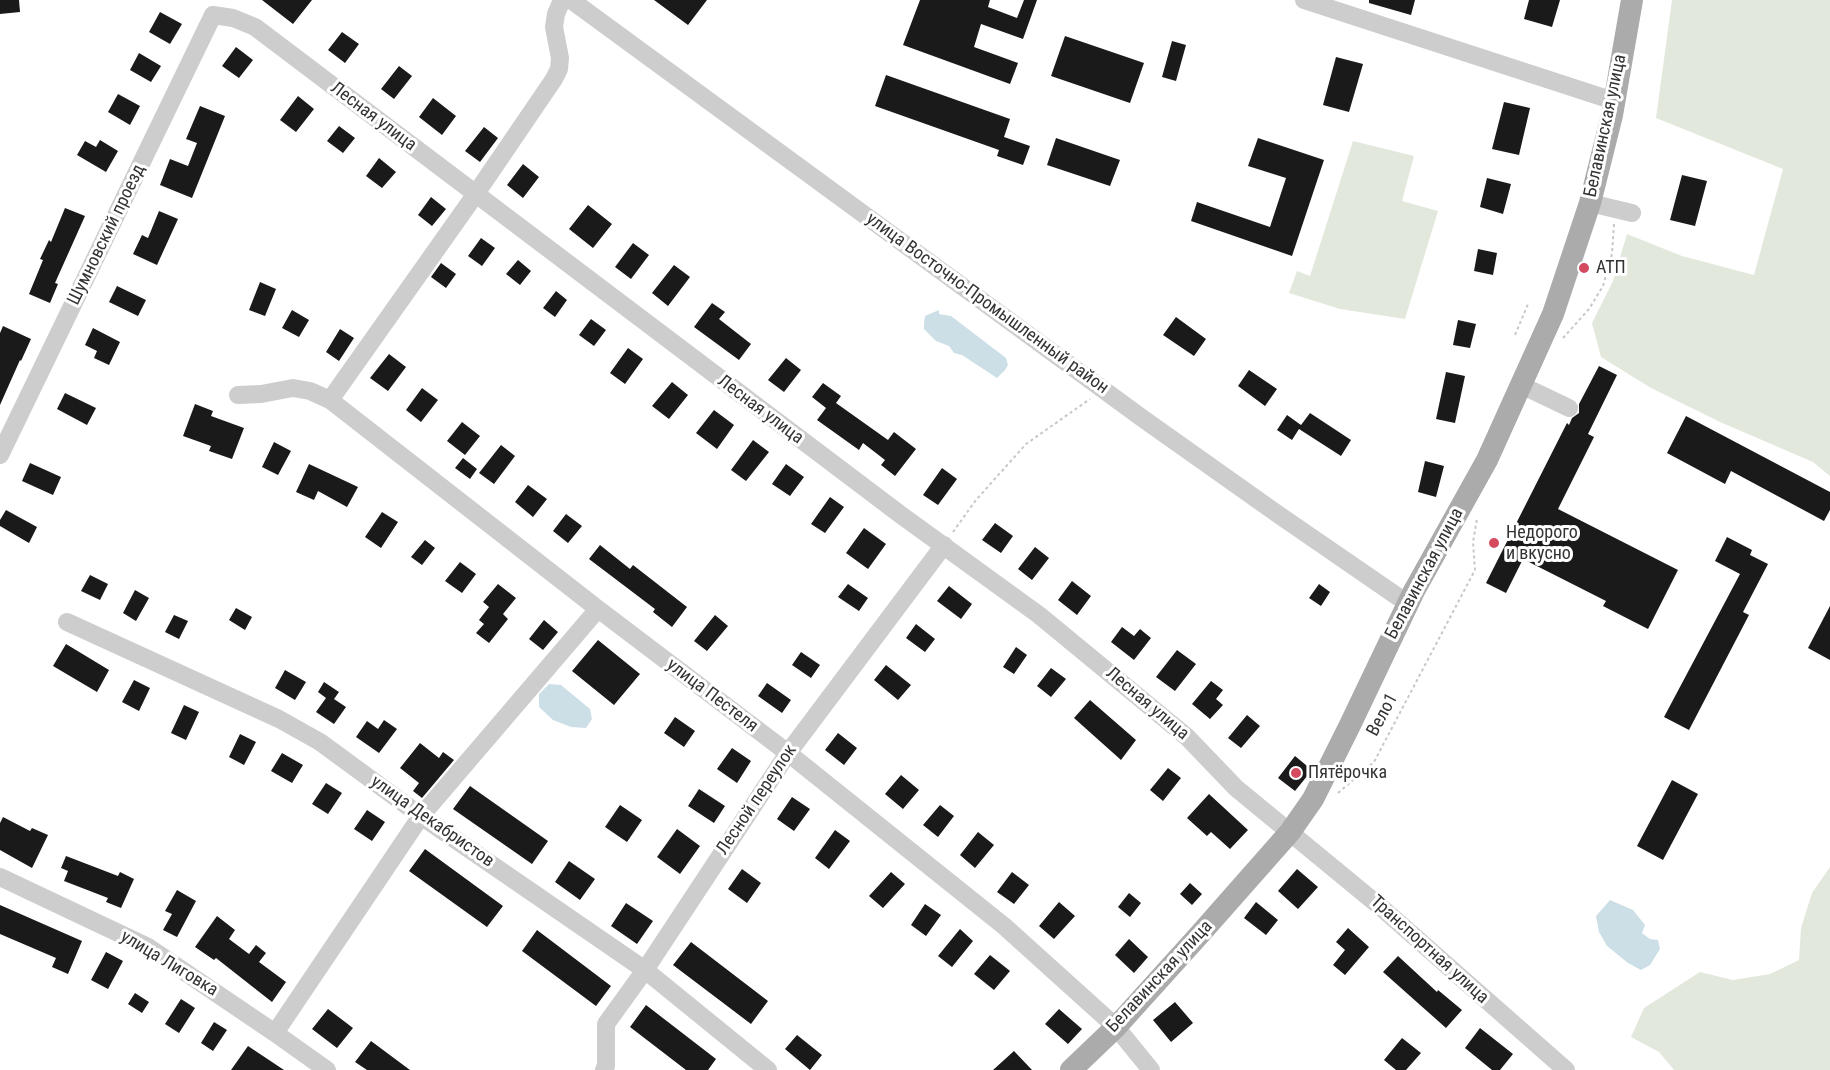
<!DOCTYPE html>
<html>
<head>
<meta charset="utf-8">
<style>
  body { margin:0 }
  canvas { display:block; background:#fff }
</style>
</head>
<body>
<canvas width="1830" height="1070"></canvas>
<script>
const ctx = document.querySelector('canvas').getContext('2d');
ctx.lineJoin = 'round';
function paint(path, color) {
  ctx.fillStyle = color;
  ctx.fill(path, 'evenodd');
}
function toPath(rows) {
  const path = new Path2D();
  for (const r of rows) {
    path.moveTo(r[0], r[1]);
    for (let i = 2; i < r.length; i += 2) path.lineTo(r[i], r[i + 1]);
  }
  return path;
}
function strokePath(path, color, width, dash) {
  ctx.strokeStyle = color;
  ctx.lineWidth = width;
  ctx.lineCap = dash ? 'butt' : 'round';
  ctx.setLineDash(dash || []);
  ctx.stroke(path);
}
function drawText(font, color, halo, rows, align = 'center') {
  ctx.font = font + ' "Roboto Condensed",sans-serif';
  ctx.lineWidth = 6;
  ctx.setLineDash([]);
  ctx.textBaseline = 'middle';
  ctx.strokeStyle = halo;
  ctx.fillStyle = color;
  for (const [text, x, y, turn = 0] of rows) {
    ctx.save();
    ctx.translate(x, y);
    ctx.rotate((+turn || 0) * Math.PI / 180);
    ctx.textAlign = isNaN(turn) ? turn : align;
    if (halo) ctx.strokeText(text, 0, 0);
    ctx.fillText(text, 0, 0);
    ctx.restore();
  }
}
paint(toPath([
  [1672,0,1830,0,1830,476,1813,462,1720,422,1651,388,1601,357,1592,323,1613,281,1627,234,1682,256,1754,275,1783,169,1656,118],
  [1353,141,1414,156,1402,201,1438,211,1405,319,1340,309,1289,293,1297,271,1310,276],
  [1830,867,1830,1070,1674,1070,1659,1052,1631,1037,1644,1008,1700,972,1733,980,1770,974,1799,960,1801,928,1812,893]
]), '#e3e8dd');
paint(toPath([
  [939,310,939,314,951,316,1006,358,1008,365,1005,370,997,378,962,355,954,353,949,346,936,341,924,329,924,323,925,316],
  [549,684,561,685,590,709,592,719,586,728,571,727,553,720,539,707,539,694],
  [1610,900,1633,910,1645,925,1642,933,1650,939,1658,940,1660,949,1650,965,1641,970,1628,963,1607,946,1599,932,1596,916]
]), '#ccdfe7');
paint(toPath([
  [0,0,19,0,20,12,0,14],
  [262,0,312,0,293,24],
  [654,0,707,0,688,25],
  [920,0,990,0,988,7,1017,18,1024,0,1037,0,1023,39,981,24,974,47,1018,63,1010,84,903,45],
  [1369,0,1415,0,1411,15,1369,3],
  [1529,0,1560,0,1552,27,1524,19],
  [160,12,182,24,170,44,149,32],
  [342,32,359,44,345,63,328,50],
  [1065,36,1144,63,1130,103,1051,76],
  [1172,41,1186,45,1176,81,1162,77],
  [236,47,253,60,239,78,222,66],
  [139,53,161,66,151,82,130,70],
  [1336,57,1363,64,1349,112,1323,105],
  [399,66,412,76,394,99,381,89],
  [886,75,1010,119,1004,137,1030,146,1023,165,997,156,999,150,875,106],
  [118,94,140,106,130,125,108,112],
  [298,96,314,109,296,132,280,120],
  [433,98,456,116,442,135,419,117],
  [1504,102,1530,108,1519,155,1492,149],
  [200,106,225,116,192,198,160,185,170,159,188,166,197,143,186,139],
  [339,126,355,138,343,153,327,141],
  [484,127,498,138,480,162,465,151],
  [1056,138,1120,160,1110,186,1047,165],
  [1258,138,1324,160,1292,256,1191,221,1197,202,1270,227,1286,178,1248,166],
  [100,140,118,151,106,172,77,155,85,141,96,147],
  [379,158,396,172,382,188,366,176],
  [523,164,539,177,523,198,507,185],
  [1682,175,1707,181,1695,226,1670,220],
  [1487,178,1511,184,1503,214,1480,207],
  [431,197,446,209,432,226,418,215],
  [588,205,612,224,593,248,569,229],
  [65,208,85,216,55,283,58,284,50,303,29,294,43,260,40,259,49,240,51,242],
  [159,211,178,219,157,265,133,254,142,235,148,238],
  [481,238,495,248,482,266,468,256],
  [633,243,649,255,631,279,615,267],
  [1478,249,1497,253,1493,275,1474,271],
  [518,260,531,271,520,285,506,274],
  [441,263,456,274,446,288,431,277],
  [674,265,690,277,668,306,652,293],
  [260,282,276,289,265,316,249,310],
  [117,286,146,300,138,316,109,302],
  [556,291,567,300,555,317,543,308],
  [712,303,725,312,719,319,751,344,739,360,694,327],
  [292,310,309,320,299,337,282,328],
  [1176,317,1206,339,1194,356,1163,335],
  [591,319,606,330,594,346,579,335],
  [1458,320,1476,324,1470,348,1453,345],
  [3,326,31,339,21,361,20,360,0,405,0,333],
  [93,328,120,342,109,365,94,358,97,351,85,345],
  [340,329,354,338,339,361,326,352],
  [628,348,643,359,625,384,610,373],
  [389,354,406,367,388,391,370,378],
  [786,358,801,370,784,392,768,380],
  [1599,366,1617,375,1588,434,1594,437,1558,509,1678,570,1648,629,1603,606,1606,601,1523,559,1506,593,1486,583,1567,423,1569,425,1572,418,1579,413,1579,404],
  [1249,370,1277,389,1265,406,1238,386],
  [1446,372,1465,376,1455,423,1436,419],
  [672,382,688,395,669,419,652,406],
  [823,383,841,396,836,403,888,440,894,432,916,449,895,476,881,465,885,460,863,443,859,450,817,420,826,408,812,397],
  [422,388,438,400,421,422,406,410],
  [65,393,96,408,87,425,57,409],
  [195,404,213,411,211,416,244,428,232,459,209,451,211,446,183,436],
  [714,410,734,425,717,449,696,433],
  [1310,413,1351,440,1341,456,1299,429,1292,440,1277,430,1287,415,1301,425],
  [1686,416,1830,492,1830,510,1824,521,1731,471,1725,484,1667,453],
  [462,422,480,436,465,455,447,441],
  [753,440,769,452,746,481,731,470],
  [274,442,291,451,278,475,262,467],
  [501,445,515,456,494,484,479,473],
  [463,458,477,469,470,479,455,468],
  [1425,461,1444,466,1436,497,1418,492],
  [30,463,61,477,53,495,22,481],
  [309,464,358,487,347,507,318,491,314,500,296,492],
  [786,464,804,477,790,496,772,484],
  [942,468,957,479,938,505,923,495],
  [528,485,547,499,533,517,515,502],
  [830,497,844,507,825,533,811,524],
  [6,510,37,527,29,543,0,526,0,520],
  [382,512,398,522,381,548,365,537],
  [566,514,582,526,568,543,553,531],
  [995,523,1013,536,1001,553,982,540],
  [864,528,886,544,868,569,846,553],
  [1727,537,1752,550,1750,555,1768,564,1743,612,1749,615,1689,730,1664,717,1740,574,1715,561],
  [425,540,435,548,422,565,411,557],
  [600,545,630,569,633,565,687,607,672,627,653,612,655,609,589,559],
  [1035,547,1049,558,1032,580,1018,569],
  [460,562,476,574,462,593,445,581],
  [90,575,108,584,100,600,81,591],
  [1072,581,1091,596,1077,615,1058,600],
  [498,584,516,598,503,614,508,619,489,643,476,633,484,624,479,620,489,607,483,602],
  [848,584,868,598,859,611,838,597],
  [1319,584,1330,592,1321,606,1309,598],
  [949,586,972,604,961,619,937,601],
  [135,590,149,598,136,621,123,613],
  [1830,606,1830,660,1808,648],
  [236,608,252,617,245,630,229,620],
  [174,615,188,621,179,639,165,632],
  [715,615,728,626,707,651,694,641],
  [544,620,558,632,543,650,529,639],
  [916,624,935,639,925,652,906,638],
  [1122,627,1134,636,1140,629,1151,638,1134,660,1111,642],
  [598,640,640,674,614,705,572,671],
  [66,644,109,670,97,692,53,666],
  [1016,647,1027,655,1014,674,1003,667],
  [1177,650,1196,664,1175,691,1156,677],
  [801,652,820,665,811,678,792,665],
  [886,665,911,685,898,700,874,680],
  [1051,668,1066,679,1051,697,1037,686],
  [285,670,306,682,295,700,275,688],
  [134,680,150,688,139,711,122,702],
  [1211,681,1223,690,1216,699,1223,705,1210,719,1192,704],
  [324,682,339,692,334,699,346,707,334,724,316,712,326,698,318,692],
  [767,683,791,700,782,713,758,696],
  [1090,700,1136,740,1121,760,1074,718],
  [184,705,199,712,186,740,171,733],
  [1247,715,1260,726,1241,748,1228,738],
  [675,717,695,731,684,747,664,733],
  [384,720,397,729,379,753,356,737,367,721,378,729],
  [838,733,857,748,844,765,825,750],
  [240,734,256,742,244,765,229,757],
  [420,743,439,758,443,752,454,760,422,798,413,791,419,783,400,768],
  [732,748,751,761,737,783,717,769],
  [282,753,303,765,292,783,271,771],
  [1295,756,1312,770,1295,791,1278,778],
  [1168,768,1181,778,1163,801,1150,790],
  [901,775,919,790,903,809,885,794],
  [1672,780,1698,794,1663,860,1637,846],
  [326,783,342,793,328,814,312,804],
  [470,786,548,841,532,864,453,809],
  [699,789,725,806,714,823,688,806],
  [1209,794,1248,830,1230,849,1211,832,1207,836,1187,818],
  [792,797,810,809,794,831,777,819],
  [620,805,642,820,627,842,605,827],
  [940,805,954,816,938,837,923,825],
  [367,810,385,822,372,841,354,829],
  [3,817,30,831,32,828,48,835,32,868,0,850,0,823],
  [677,829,700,846,680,874,657,857],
  [835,830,850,841,829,869,815,858],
  [978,832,994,845,975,868,960,855],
  [425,849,503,906,487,927,409,871],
  [66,856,118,876,120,872,134,879,121,908,106,902,108,898,64,881,68,871,61,868],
  [569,861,595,879,580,900,555,882],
  [742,869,761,883,747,903,728,889],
  [1297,869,1318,887,1298,909,1278,891],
  [891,872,905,884,883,908,869,896],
  [1012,872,1029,885,1014,904,997,892],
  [1190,883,1202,894,1192,905,1180,894],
  [177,890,196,901,177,937,163,930,172,914,165,911],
  [1129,893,1141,903,1130,917,1118,907],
  [1059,902,1075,916,1054,939,1039,926],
  [1256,902,1278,920,1266,935,1244,918],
  [626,903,653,921,637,944,611,926],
  [925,904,941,915,926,936,911,925],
  [0,905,82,941,68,974,52,967,56,958,0,934],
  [217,916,235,930,229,939,249,954,256,945,266,953,259,962,286,982,272,1002,216,958,214,960,195,947],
  [1348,928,1369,947,1345,975,1333,965,1345,950,1336,942],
  [960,929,973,941,952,967,938,956],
  [537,930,611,986,596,1006,522,951],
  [1129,939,1148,957,1134,973,1115,955],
  [691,942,768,1001,751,1024,673,965],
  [106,952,123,961,108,989,91,980],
  [990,955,1010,971,994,990,974,974],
  [1398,956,1437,992,1438,990,1462,1010,1446,1028,1383,972],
  [135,993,149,1002,142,1013,128,1004],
  [181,999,195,1008,179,1033,165,1024],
  [1175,1002,1193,1023,1171,1042,1153,1020],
  [646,1005,716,1059,708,1070,686,1070,630,1027],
  [328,1009,353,1028,337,1048,312,1029],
  [1059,1009,1082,1029,1068,1044,1045,1024],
  [214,1022,227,1030,213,1051,201,1043],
  [1480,1028,1513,1054,1500,1070,1492,1070,1465,1048],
  [797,1035,822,1055,810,1070,785,1049],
  [1402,1038,1421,1053,1406,1070,1396,1070,1384,1060],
  [371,1041,410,1070,367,1070,355,1062],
  [248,1046,284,1070,231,1070],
  [1014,1051,1032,1070,993,1070]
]), '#1a1a1a');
strokePath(toPath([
  [1515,335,1528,304],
  [1563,338,1589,309,1603,286,1612,254,1614,224],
  [953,532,976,500,1026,444,1090,399],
  [1338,793,1374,762,1475,570,1473,542,1477,519]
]), '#c7c7c7', 2, [3, 3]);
strokePath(toPath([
  [571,0,1142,418,1279,515,1407,603],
  [1304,0,1614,101],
  [1590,203,1632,213],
  [1521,385,1569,408],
  [238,395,261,394,293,388,310,391,330,400,598,609,788,753,1004,926,1116,1027,1151,1070],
  [330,400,475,195,554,79,559,69,560,58,554,27,556,14,562,0],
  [0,455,213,15,233,18,255,27,901,515,1039,615,1187,737,1236,788,1383,909,1566,1070],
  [67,622,279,719,320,742,421,816,645,970,768,1070],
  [0,877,148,947,275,1033,327,1070],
  [275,1033,421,816,598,609],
  [604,1070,606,1066,606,1024,645,970,788,753,944,545]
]), '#cdcdcd', 18);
strokePath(toPath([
  [1071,1070,1116,1027,1200,934,1290,832,1313,799,1350,725,1414,591,1487,460,1553,314,1590,203,1612,115,1632,0]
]), '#ababab', 22);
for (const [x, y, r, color] of [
  [1584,268,6,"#d44b5f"],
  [1494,543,6,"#d44b5f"],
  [1296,773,6,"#d44b5f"]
]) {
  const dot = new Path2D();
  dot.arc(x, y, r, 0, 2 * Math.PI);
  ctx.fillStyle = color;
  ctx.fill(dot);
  strokePath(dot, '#fff', 2);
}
drawText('18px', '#333', '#fff', [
  ["Лесная улица",373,117,37],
  ["Белавинская улица",1606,126,-78],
  ["Шумновский проезд",107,235,-64],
  ["улица Восточно-Промышленный район",987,304,36],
  ["Лесная улица",760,410,37],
  ["Белавинская улица",1425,574,-62],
  ["улица Пестеля",712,696,37],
  ["Лесная улица",1147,704,40],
  ["Вело1",1383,715,-62],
  ["Лесной переулок",757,800,-56],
  ["улица Декабристов",432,822,35],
  ["Транспортная улица",1429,950,42],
  ["улица Лиговка",169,964,31],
  ["Белавинская улица",1160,977,-47]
]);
drawText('18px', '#333', '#fff', [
  ["АТП",1596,268],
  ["Недорого",1506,533],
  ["и вкусно",1506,554],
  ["Пятёрочка",1308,773]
], 'left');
</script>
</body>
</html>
